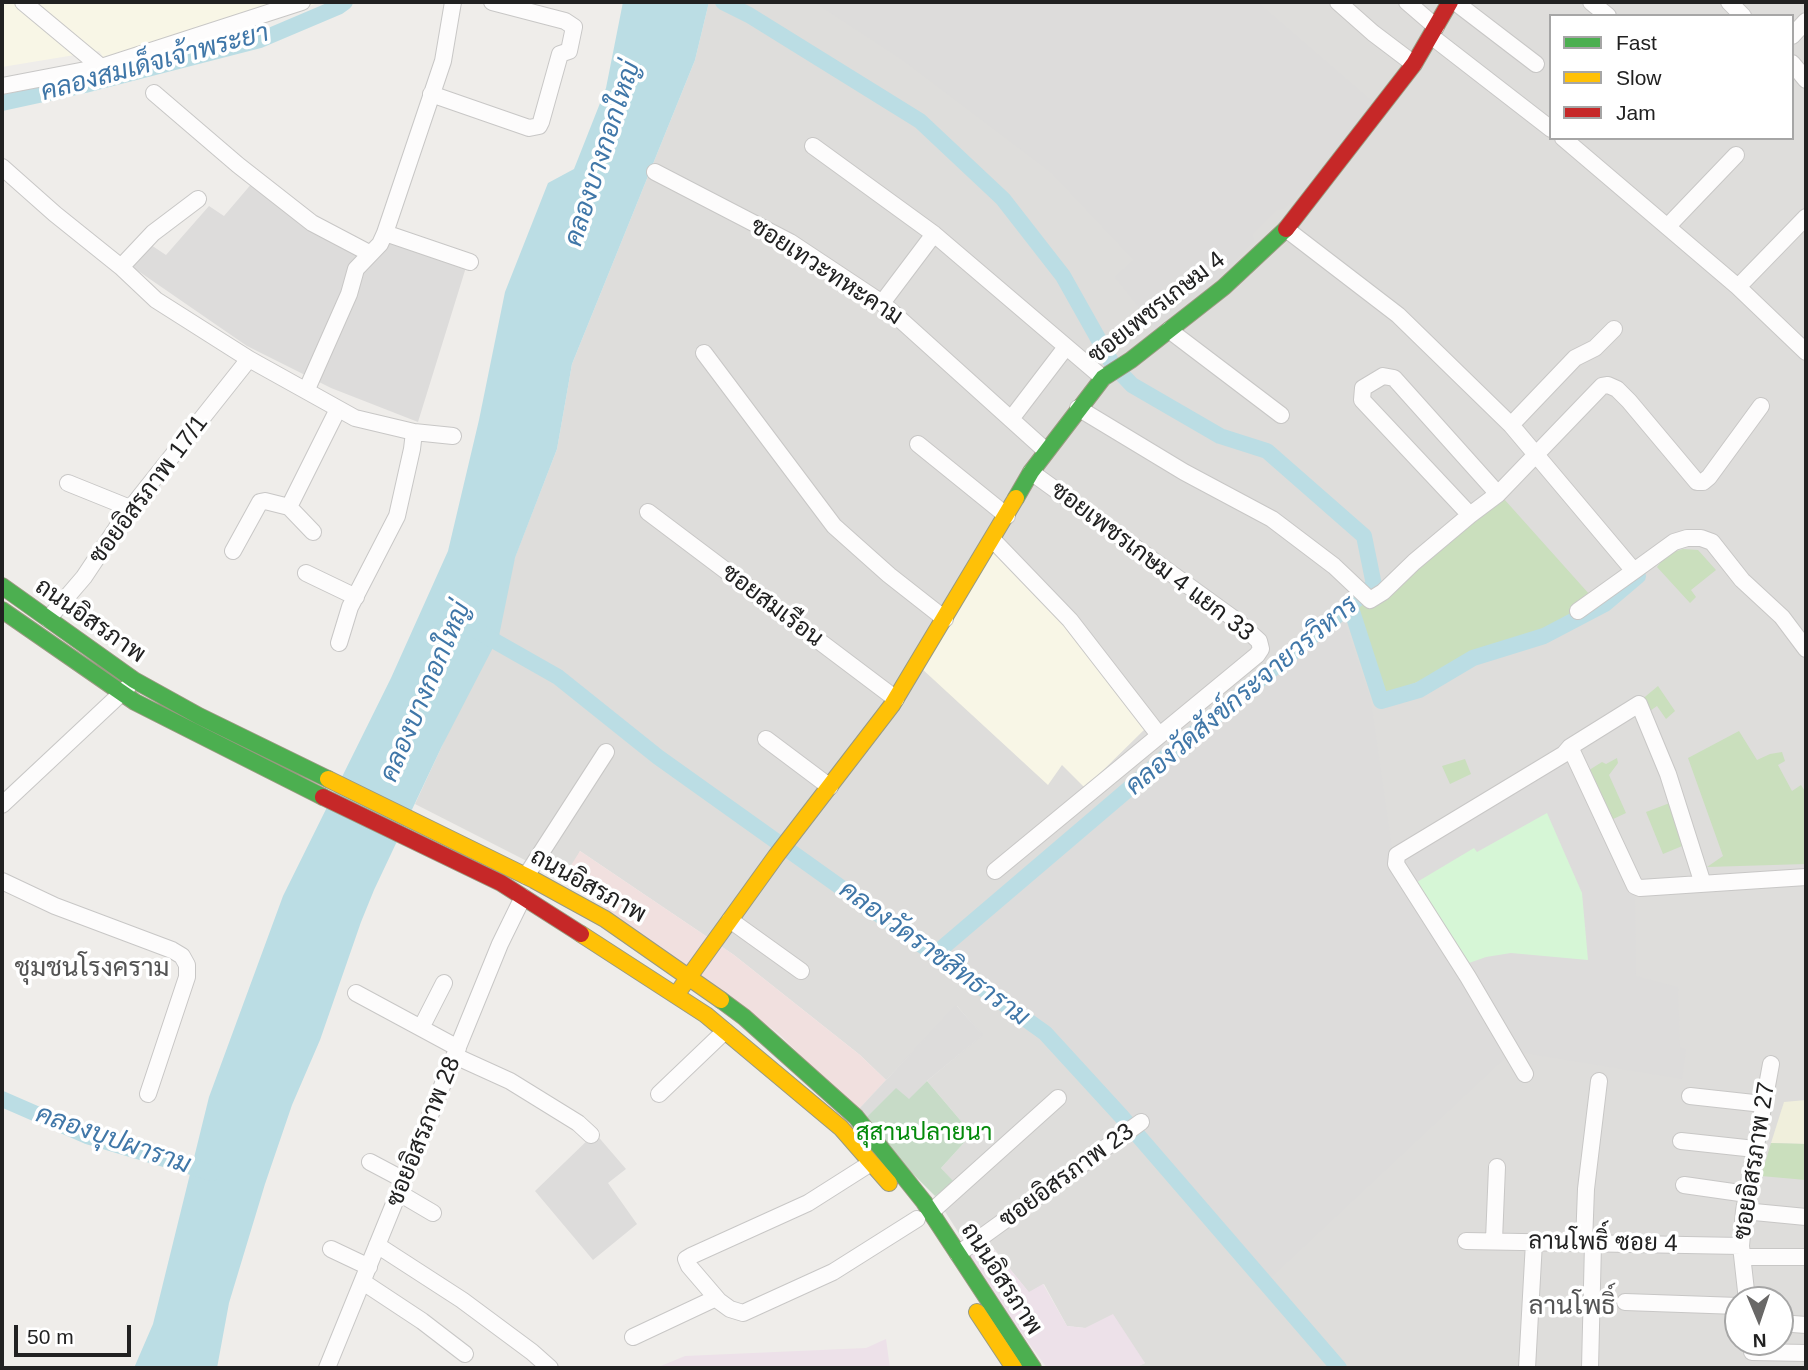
<!DOCTYPE html>
<html>
<head>
<meta charset="utf-8">
<style>
  body { margin:0 }
  #map { position:relative; width:1808px; height:1370px; overflow:hidden; background:#efedea; font-family:Helvetica,sans-serif }
  canvas { display:block }
  .frame { position:absolute; inset:0; border:4px solid #212121; pointer-events:none }
  .legend { position:absolute; left:1549px; top:14px; width:245px; height:126px; box-sizing:border-box; background:#fff; border:2px solid #a6a6a6; margin:0; padding:9px 12px; list-style:none; font-size:21px; color:#212121 }
  .legend li { display:flex; align-items:center; gap:14px; height:35px }
  .legend b { width:35px; border:2px solid #a6a6a6 }
  .north { position:absolute; left:1724px; top:1286px; width:70px; height:70px; box-sizing:border-box; background:#fff; border:2px solid #a6a6a6; border-radius:50%; rotate:178deg; font-size:19px; font-weight:700; line-height:28px; text-align:center; color:#212121 }
  .north::after { content:''; display:block; margin:auto; width:24px; height:32px; background:#696867; clip-path:polygon(50% 0,100% 100%,50% 72%,0 100%) }
  .scale { position:absolute; left:14px; top:1325px; width:117px; height:32px; box-sizing:border-box; border:4px solid #212121; border-top:0; padding-left:9px; font-size:21px; line-height:24px; white-space:nowrap; color:#212121; -webkit-text-stroke:5px #fff; paint-order:stroke }
</style>
</head>
<body>
<div id="map">
<canvas width="1808" height="1370"></canvas>
<div class="frame"></div>
<ul class="legend">
<li><b style="height:9px;background:#4caf50"></b>Fast</li>
<li><b style="height:9px;background:#ffc107"></b>Slow</li>
<li><b style="height:9px;background:#c62828"></b>Jam</li>
</ul>
<div class="north">N</div>
<div class="scale">50 m</div>
</div>
<script>
const ctx = document.querySelector('canvas').getContext('2d');
ctx.lineJoin = 'round';
function paint(path, color) {
  ctx.fillStyle = color;
  ctx.fill(path, 'evenodd');
}
function toPath(rows) {
  const path = new Path2D();
  for (const r of rows) {
    path.moveTo(r[0], r[1]);
    for (let i = 2; i < r.length; i += 2) path.lineTo(r[i], r[i + 1]);
  }
  return path;
}
function strokePath(path, color, width, dash) {
  ctx.strokeStyle = color;
  ctx.lineWidth = width;
  ctx.lineCap = dash ? 'butt' : 'round';
  ctx.setLineDash(dash || []);
  ctx.stroke(path);
}
function drawText(font, color, halo, rows, align = 'center') {
  ctx.font = font + ' Helvetica,Sarabun,sans-serif';
  ctx.lineWidth = 7;
  ctx.setLineDash([]);
  ctx.textBaseline = 'middle';
  ctx.strokeStyle = halo;
  ctx.fillStyle = color;
  for (const [text, x, y, turn = 0] of rows) {
    ctx.save();
    ctx.translate(x, y);
    ctx.rotate((+turn || 0) * Math.PI / 180);
    ctx.textAlign = isNaN(turn) ? turn : align;
    if (halo) ctx.strokeText(text, 0, 0);
    ctx.fillText(text, 0, 0);
    ctx.restore();
  }
}
paint(toPath([
  [709,2,1806,2,1806,1368,1134,1368,1145,1363,1085,1328,1067,1326,1044,1284,1029,1293,988,1241,971,1252,935,1196,953,1182,941,1168,972,1134,927,1081,982,1035,957,1006,886,1080,860,1055,734,955,580,851,566,881,415,804,442,746,557,449,572,364,695,60],
  [1551,16,1792,16,1792,138,1551,138],
  [1738,1300,1780,1300,1780,1342,1738,1342]
]), '#dedddb');
paint(toPath([
  [580,851,734,955,860,1055,886,1080,857,1111,778,1033,563,878]
]), '#f1e0df');
paint(toPath([
  [987,1241,1029,1292,1043,1284,1067,1326,1085,1328,1113,1314,1145,1363,1134,1368,1047,1368,965,1256],
  [886,1339,890,1368,656,1368,685,1356,866,1348]
]), '#ede1e9');
paint(toPath([
  [2,2,321,2,245,29,110,68,99,51,2,67],
  [994,546,1044,593,1145,729,1085,788,1062,765,1048,785,921,668]
]), '#f8f6e6');
paint(toPath([
  [814,2,1257,2,1375,104,1323,167,1284,209,1277,210,1253,234,1254,241,1197,297,1158,331,1115,277,1134,260,1052,173,904,61],
  [253,182,360,253,380,235,467,264,418,422,331,388,247,346,131,266,148,243,166,255,209,206,224,216],
  [1342,615,1371,701,1394,862,1566,757,1576,761,1635,895,1636,976,1678,987,1680,1047,1686,1049,1682,1079,1512,1051,1270,1278,1048,1029,948,946,1149,775],
  [956,1005,983,1035,927,1081,909,1100,865,1119,857,1111],
  [595,1133,626,1169,608,1183,637,1224,593,1260,535,1191]
]), '#dddcdb');
paint(toPath([
  [1806,1100,1806,1144,1771,1143,1784,1102]
]), '#f0efdc');
paint(toPath([
  [1504,499,1590,595,1571,617,1384,696,1356,605],
  [1683,549,1698,550,1716,570,1691,590,1696,597,1690,603,1657,567,1667,554],
  [1658,686,1675,711,1666,719,1657,706,1647,713,1640,701],
  [1739,731,1757,760,1770,754,1782,752,1785,761,1778,765,1792,791,1801,785,1806,793,1806,864,1707,867,1723,856,1688,758],
  [1617,758,1618,763,1609,775,1626,813,1609,821,1586,772,1602,762,1606,764],
  [1465,759,1471,774,1450,784,1442,766],
  [1675,801,1687,844,1663,854,1646,812],
  [1771,1143,1806,1144,1806,1180,1761,1176]
]), '#cadfbd');
paint(toPath([
  [927,1081,972,1134,941,1168,954,1182,935,1196,905,1166,865,1119,896,1088,909,1099]
]), '#c7dbc7');
paint(toPath([
  [1547,813,1582,893,1588,960,1511,953,1486,957,1469,963,1417,882,1474,848,1477,852]
]), '#d6f6d6');
paint(toPath([
  [623,2,709,2,695,60,572,364,557,449,515,558,499,636,442,746,374,890,361,922,320,1040,292,1105,265,1184,229,1303,217,1368,134,1368,153,1324,209,1097,283,896,391,678,448,551,479,420,505,292,548,183,574,169,606,88]
]), '#bbdde4');
strokePath(toPath([
  [723,2,749,15,920,121,1003,199,1063,276,1113,365,1132,385,1220,436,1267,451,1364,536,1374,585,1172,752,935,954],
  [2,103,85,85,260,40,338,7,345,2],
  [1350,605,1381,701,1419,690,1473,658,1544,636,1605,604,1638,576],
  [477,631,558,677,658,757,1045,1033,1122,1117,1339,1368],
  [2,1099,87,1136,212,1173]
]), '#bbdde4', 16);
const street = toPath([
  [23,2,101,67],
  [1338,2,1373,33,1414,64],
  [1407,2,1436,27],
  [1455,2,1536,64],
  [1591,2,1608,16],
  [1729,2,1743,16],
  [1431,36,1551,129],
  [1792,36,1806,21],
  [1792,63,1806,80],
  [2,86,101,67,302,2],
  [154,93,238,165,312,223,369,253],
  [431,94,529,128,539,126,541,122,560,54,569,51,574,27,565,21,492,2],
  [1563,138,1738,287,1806,352],
  [813,146,934,234,1103,378],
  [2,167,55,214,121,267,156,300,249,359,355,418,414,432,453,436],
  [655,172,790,242,882,303,1045,450],
  [1668,226,1736,155],
  [1286,229,1398,315,1511,425,1634,571,1578,611],
  [385,233,470,262],
  [121,267,153,233,198,199],
  [1738,287,1806,217],
  [882,303,934,234],
  [1169,330,1281,415],
  [704,353,834,526,889,575,945,619],
  [307,389,349,294,356,269,380,244,385,233,443,61,453,2],
  [1078,408,1184,472,1272,519,1334,566,1370,600,1383,592,1414,562,1470,515,1498,494,1602,386,1608,385,1617,389,1629,401,1697,482,1703,482,1709,477,1761,406],
  [1011,419,1066,347],
  [1511,425,1575,358,1595,348,1614,329],
  [918,444,1007,516],
  [68,483,130,508],
  [289,507,338,409],
  [648,512,896,699],
  [1470,515,1362,400,1363,388,1383,376,1394,378,1498,494],
  [993,540,1070,620,1159,735],
  [233,551,260,502,265,501,289,507,313,532],
  [1634,571,1674,542,1687,538,1701,538,1712,542,1742,580,1782,617,1806,649],
  [306,573,356,597],
  [48,619,84,577,126,514,249,359],
  [339,643,350,607,397,516,412,449,414,432],
  [766,739,830,787],
  [1570,747,1635,886,1640,888,1806,877],
  [2,805,128,687],
  [995,871,1257,655,1261,649,1259,641,1237,621,1031,472],
  [526,876,606,752],
  [2,881,55,906,172,950,182,956,187,965,187,977,148,1094],
  [730,920,801,971],
  [356,993,458,1048],
  [421,1028,444,983],
  [455,1056,510,1081,578,1123,591,1135],
  [1525,1074,1468,977,1396,864,1397,855,1564,754,1570,747,1639,704,1668,774,1703,884],
  [659,1094,725,1031],
  [1690,1096,1763,1104],
  [1681,1141,1755,1149],
  [370,1162,404,1180],
  [871,1163,808,1203,691,1256,686,1259,689,1266,719,1301,730,1309,743,1313,833,1272,917,1219],
  [1684,1185,1747,1194],
  [399,1193,433,1213],
  [1744,1211,1806,1217],
  [931,1212,1058,1098],
  [1494,1240,1497,1167],
  [1466,1241,1741,1246],
  [1584,1243,1586,1189,1599,1081],
  [377,1245,462,1300,532,1352,550,1368],
  [331,1249,369,1267],
  [958,1254,1141,1122],
  [1743,1257,1806,1257],
  [363,1282,422,1321,465,1354],
  [1747,1300,1741,1246,1744,1211,1771,1064],
  [1625,1302,1738,1306],
  [1780,1323,1806,1325],
  [633,1337,716,1298],
  [1752,1352,1806,1353],
  [327,1368,500,944,523,897],
  [1527,1368,1534,1242],
  [1590,1368,1593,1244]
]);
const fast = toPath([
  [1016,498,1031,472,1103,378,1131,360,1224,287,1286,229],
  [2,586,134,680,199,716,328,779],
  [2,610,135,702,323,797],
  [721,1000,744,1017,856,1117,924,1202,1033,1368]
]);
const slow = toPath([
  [328,779,534,880,605,919,721,1000],
  [581,934,706,1015,841,1128,889,1183],
  [681,988,776,856,892,705,1016,498],
  [977,1312,1014,1368]
]);
const jam = toPath([
  [1286,229,1414,64,1450,2],
  [323,797,501,883,581,934]
]);
strokePath(street, '#c8c7c6', 18);
strokePath(fast, '#999a80', 18);
strokePath(slow, '#999a80', 18);
strokePath(jam, '#999a80', 18);
strokePath(street, '#fdfcfc', 16);
strokePath(fast, '#4caf50', 16);
strokePath(slow, '#ffc107', 16);
strokePath(jam, '#c62828', 16);
drawText('24px', '#212121', '#fff', [
  ["ซอยเทวะทหะคาม",826,272,33],
  ["ซอยเพชรเกษม 4",1157,308,-38],
  ["ซอยอิสรภาพ 17/1",149,490,-53],
  ["ซอยเพชรเกษม 4 แยก 33",1152,562,37],
  ["ซอยสมเรือน",772,606,37],
  ["ถนนอิสรภาพ",90,621,35],
  ["ถนนอิสรภาพ",588,886,29],
  ["ซอยอิสรภาพ 28",424,1132,-68],
  ["ซอยอิสรภาพ 27",1755,1161,-81],
  ["ซอยอิสรภาพ 23",1067,1176,-36],
  ["ลานโพธิ์ ซอย 4",1603,1243,1],
  ["ถนนอิสรภาพ",1001,1279,57]
]);
drawText('24px', '#048a0b', '#fff', [
  ["สุสานปลายนา",924,1133]
]);
drawText('italic 26px', '#4077a8', '#fff', [
  ["คลองสมเด็จเจ้าพระยา",155,63,-15],
  ["คลองบางกอกใหญ่",603,154,-72],
  ["คลองบางกอกใหญ่",426,692,-67],
  ["คลองวัดสังข์กระจายวรวิหาร",1242,696,-40],
  ["คลองวัดราชสิทธาราม",934,954,36],
  ["คลองบุปผาราม",113,1140,19]
]);
drawText('26px', '#545454', '#fff', [
  ["ชุมชนโรงคราม",92,969],
  ["ลานโพธิ์",1572,1307]
]);
</script>
</body>
</html>
